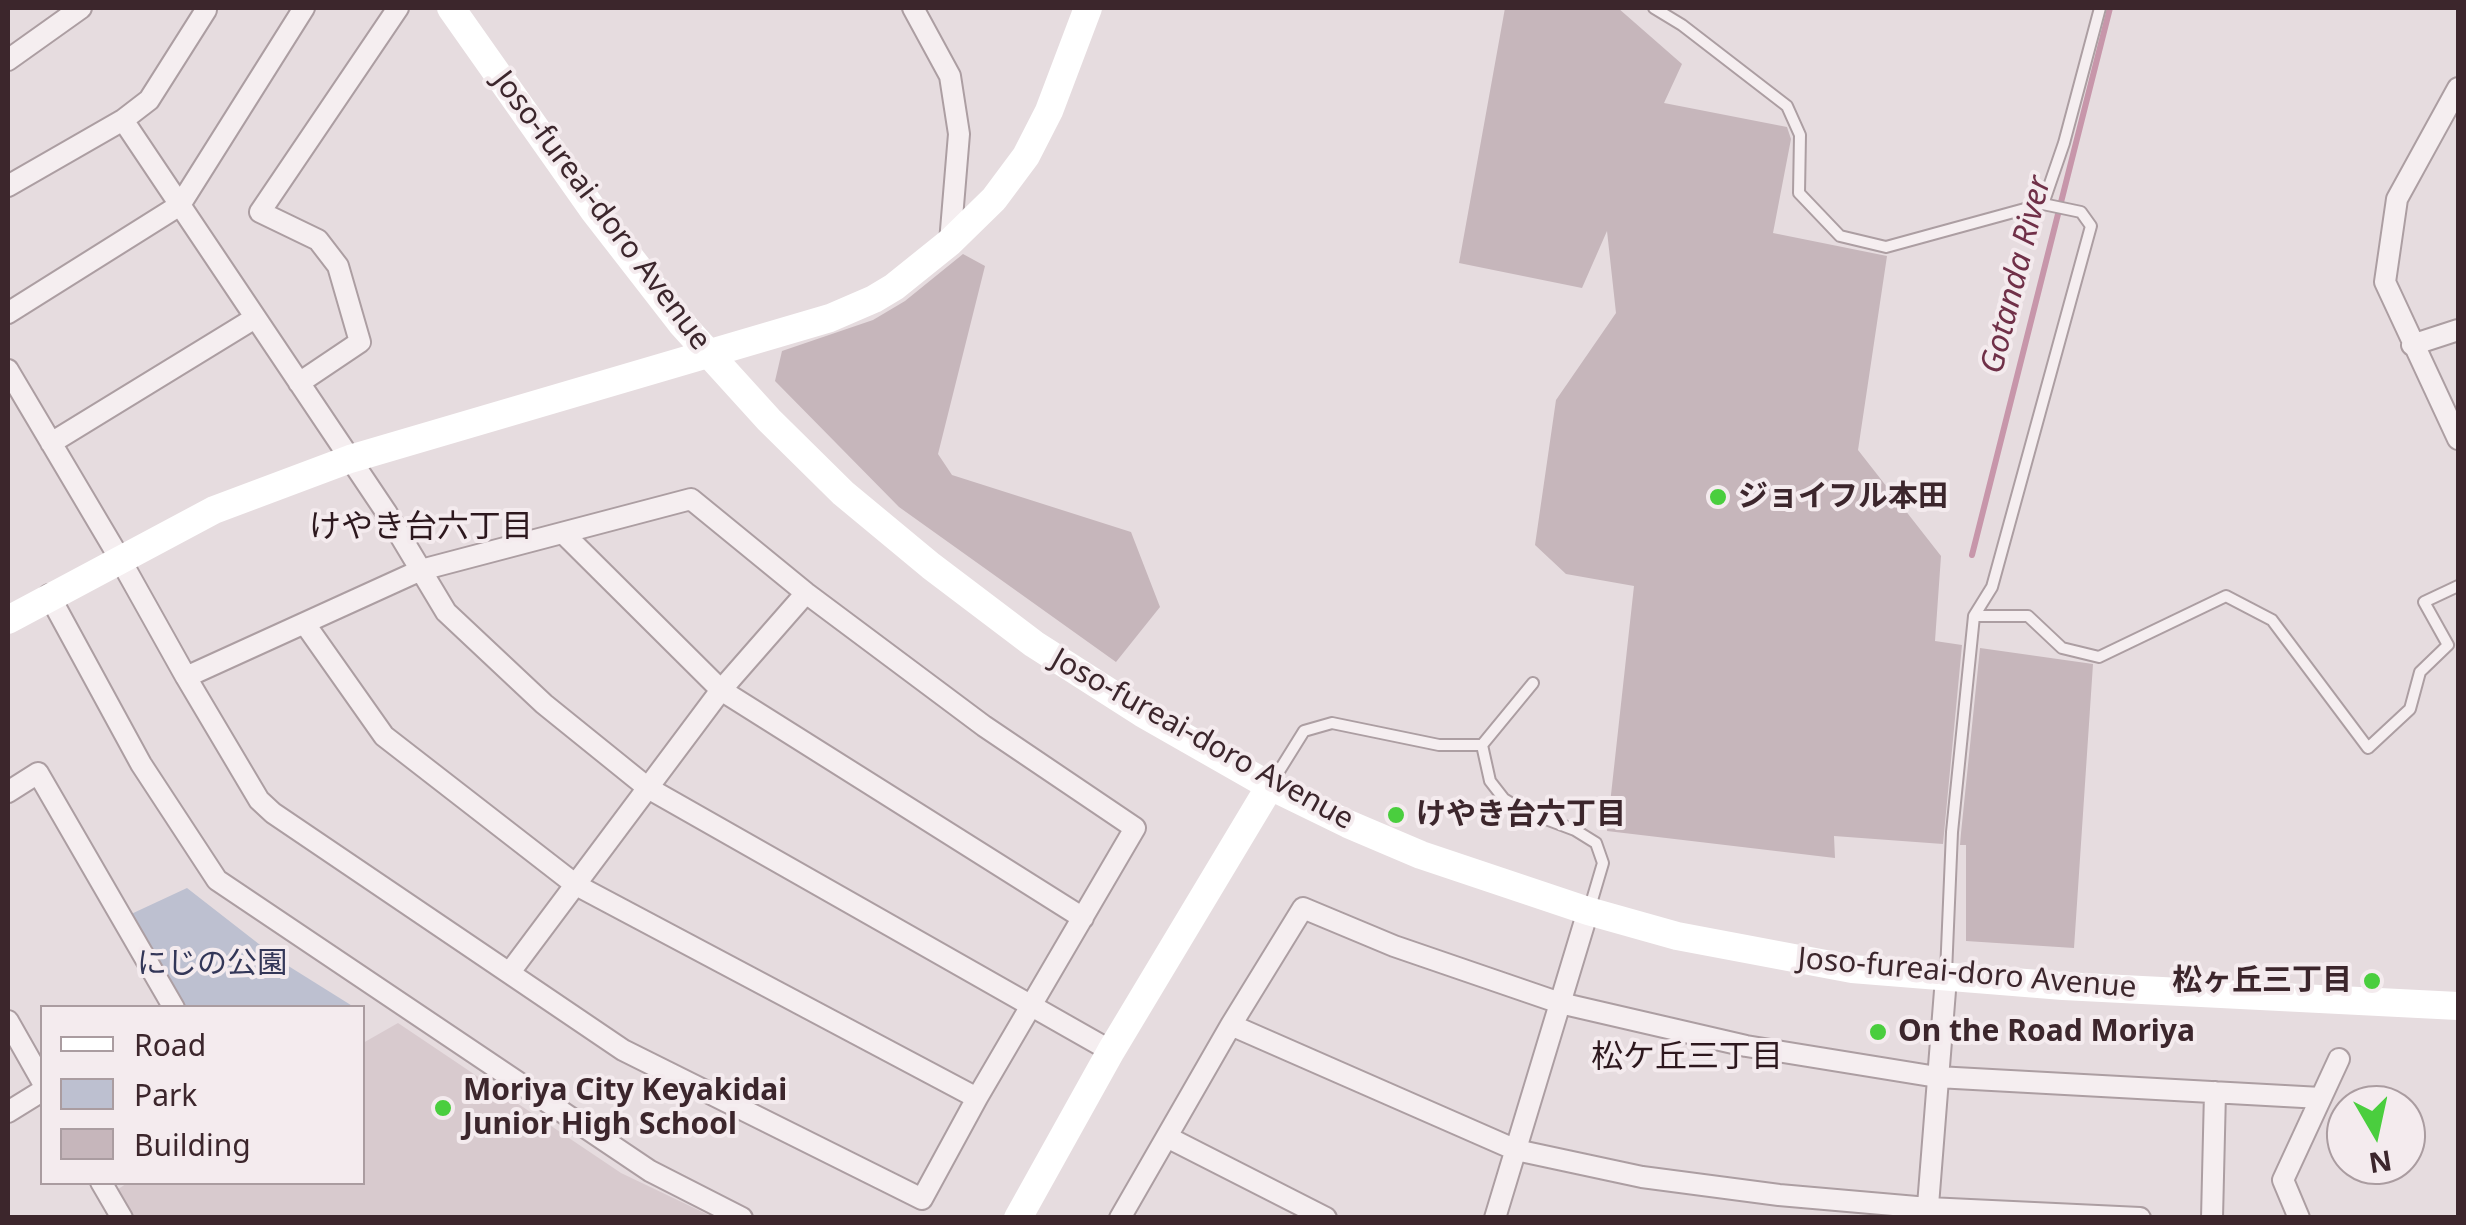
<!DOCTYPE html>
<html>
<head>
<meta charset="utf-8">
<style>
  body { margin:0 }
  #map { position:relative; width:2466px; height:1225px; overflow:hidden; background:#e6dcdf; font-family:"Noto Sans",sans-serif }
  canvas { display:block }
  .frame { position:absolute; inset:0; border:10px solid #3c262c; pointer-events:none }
  .legend { position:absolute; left:40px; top:1005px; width:325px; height:180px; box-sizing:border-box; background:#f4ebee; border:2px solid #aa9ca0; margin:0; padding:12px 18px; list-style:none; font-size:30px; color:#3c262c }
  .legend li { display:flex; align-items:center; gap:20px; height:50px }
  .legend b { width:50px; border:2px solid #aa9ca0 }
  .north { position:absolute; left:2326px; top:1085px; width:100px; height:100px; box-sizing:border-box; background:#f4ebee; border:2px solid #aa9ca0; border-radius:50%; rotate:171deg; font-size:28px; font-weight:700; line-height:40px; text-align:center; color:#3c262c }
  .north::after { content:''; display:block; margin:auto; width:35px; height:45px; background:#4ace3e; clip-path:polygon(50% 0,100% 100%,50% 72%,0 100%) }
</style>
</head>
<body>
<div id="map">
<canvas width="2466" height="1225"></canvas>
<div class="frame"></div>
<ul class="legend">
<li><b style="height:12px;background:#fff"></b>Road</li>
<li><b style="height:28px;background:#bdc0d0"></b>Park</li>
<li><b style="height:28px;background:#c6b6bb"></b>Building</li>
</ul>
<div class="north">N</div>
</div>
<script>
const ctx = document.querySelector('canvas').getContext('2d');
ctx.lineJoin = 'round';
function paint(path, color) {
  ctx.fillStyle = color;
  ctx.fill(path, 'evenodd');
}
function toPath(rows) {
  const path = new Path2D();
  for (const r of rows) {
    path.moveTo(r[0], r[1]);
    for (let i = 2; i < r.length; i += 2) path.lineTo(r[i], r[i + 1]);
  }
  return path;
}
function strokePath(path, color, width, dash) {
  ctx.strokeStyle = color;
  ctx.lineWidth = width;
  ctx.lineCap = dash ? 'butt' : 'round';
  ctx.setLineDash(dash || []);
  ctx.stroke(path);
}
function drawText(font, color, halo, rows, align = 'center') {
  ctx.font = font + ' "Noto Sans","Noto Sans JP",sans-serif';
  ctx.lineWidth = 8;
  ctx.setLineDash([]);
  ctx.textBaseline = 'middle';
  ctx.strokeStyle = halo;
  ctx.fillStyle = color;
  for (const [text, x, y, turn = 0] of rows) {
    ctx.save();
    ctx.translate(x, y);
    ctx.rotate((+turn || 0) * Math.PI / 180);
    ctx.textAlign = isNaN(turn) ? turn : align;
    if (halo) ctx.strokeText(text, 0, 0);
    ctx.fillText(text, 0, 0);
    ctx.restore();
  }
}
paint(toPath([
  [398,1023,621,1173,713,1217,127,1218,112,1193,129,1182,362,1182,363,1043]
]), '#d8cace');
paint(toPath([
  [187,888,282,962,354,1007,185,1007,129,915]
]), '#bdc0d0');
strokePath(toPath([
  [1972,555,2110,8]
]), '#c796aa', 6);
paint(toPath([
  [1505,8,1618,8,1682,64,1664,103,1787,127,1791,139,1773,233,1887,256,1858,450,1941,556,1935,641,1962,645,1943,844,1834,836,1835,858,1607,831,1634,586,1566,574,1535,545,1556,400,1616,313,1607,231,1582,288,1459,263],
  [963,254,985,266,938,454,952,475,1131,532,1160,607,1116,662,899,507,775,381,782,351,873,320,905,301],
  [1980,648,2093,664,2074,948,1966,941,1966,845,1960,845,1961,833]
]), '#c6b6bb');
const lane = toPath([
  [1654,8,1682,25,1787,106,1800,135,1799,193,1840,236,1886,247,2043,204],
  [1974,616,2028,616,2062,648,2099,657,2226,596,2272,620,2368,748,2410,709,2420,672,2448,645,2424,602,2458,586],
  [1482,745,1490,781,1504,799,1522,810,1575,830,1596,843,1603,863,1590,907],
  [1271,784,1304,731,1332,723,1439,745,1482,745,1533,683],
  [1946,973,1952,832,1974,616,1992,587,2091,226,2081,212,2043,204,2064,143,2100,8]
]);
const street = toPath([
  [913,8,950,76,959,134,950,242],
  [8,60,81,8],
  [2458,88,2397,199,2385,282,2458,439],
  [123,120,386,512,446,612,544,704,648,788,1111,1051],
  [8,186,123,120,149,100,206,10,204,8],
  [8,313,180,205,304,8],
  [2412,345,2458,330],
  [8,370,120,559,186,677,259,800,273,813,623,1050,922,1199,977,1098,1135,828,984,726,806,593,691,499,421,570,186,677],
  [299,383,360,342,338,266,318,240,260,212,398,8],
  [51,443,255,318],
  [563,533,721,690,1083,918],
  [49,595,141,764,217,880,650,1171,742,1218],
  [305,624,384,736,576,885,977,1098],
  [8,792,38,773,174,1008],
  [510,972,721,690,806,593],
  [8,1021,42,1081],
  [1231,1025,1516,1150,1642,1177,1779,1195,1928,1208,2140,1218],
  [8,1112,42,1091],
  [1167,1137,1326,1218],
  [101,1182,122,1218],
  [1120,1218,1231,1025,1303,908,1394,946,1560,1003,1746,1046,1937,1077,2321,1098],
  [1495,1218,1588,911],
  [1927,1218,1946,978],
  [2212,1218,2215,1092],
  [2299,1218,2283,1180,2339,1059]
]);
strokePath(lane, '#ac9ea2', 14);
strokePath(street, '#ac9ea2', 24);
strokePath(lane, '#f5eef0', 10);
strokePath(street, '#f5eef0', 20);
strokePath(toPath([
  [451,8,594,211,681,323,769,420,843,493,931,566,1034,644,1142,713,1270,786,1348,824,1421,855,1588,911,1677,936,1852,969,2063,986,2458,1006],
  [8,620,214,510,350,459,830,318,874,299,894,287,950,242,994,199,1026,156,1049,111,1088,8],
  [1018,1218,1111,1051,1270,786]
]), '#fff', 28);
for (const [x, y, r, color] of [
  [1718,497,10,"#4ace3e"],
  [1396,815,10,"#4ace3e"],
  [2372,981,10,"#4ace3e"],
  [1878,1032,10,"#4ace3e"],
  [443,1108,10,"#4ace3e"]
]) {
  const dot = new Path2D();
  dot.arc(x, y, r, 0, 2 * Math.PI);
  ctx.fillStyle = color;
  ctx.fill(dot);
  strokePath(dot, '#f4ebee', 4);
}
drawText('30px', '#3c262c', '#f4ebee', [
  ["Joso-fureai-doro Avenue",601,211,53],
  ["Joso-fureai-doro Avenue",1202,740,29],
  ["Joso-fureai-doro Avenue",1967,974,5]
]);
drawText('bold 30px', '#3c262c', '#f4ebee', [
  ["ジョイフル本田",1738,497],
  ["けやき台六丁目",1416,815],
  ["松ヶ丘三丁目",2352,981,"right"],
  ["On the Road Moriya",1898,1032],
  ["Moriya City Keyakidai",463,1091],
  ["Junior High School",463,1125]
], 'left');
drawText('30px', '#333758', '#f4ebee', [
  ["にじの公園",212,964]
]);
drawText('italic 32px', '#703048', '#f4ebee', [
  ["Gotanda River",2017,275,-76]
]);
drawText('32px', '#2d181e', '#f4ebee', [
  ["けやき台六丁目",421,528],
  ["松ケ丘三丁目",1687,1058]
]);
</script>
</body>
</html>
